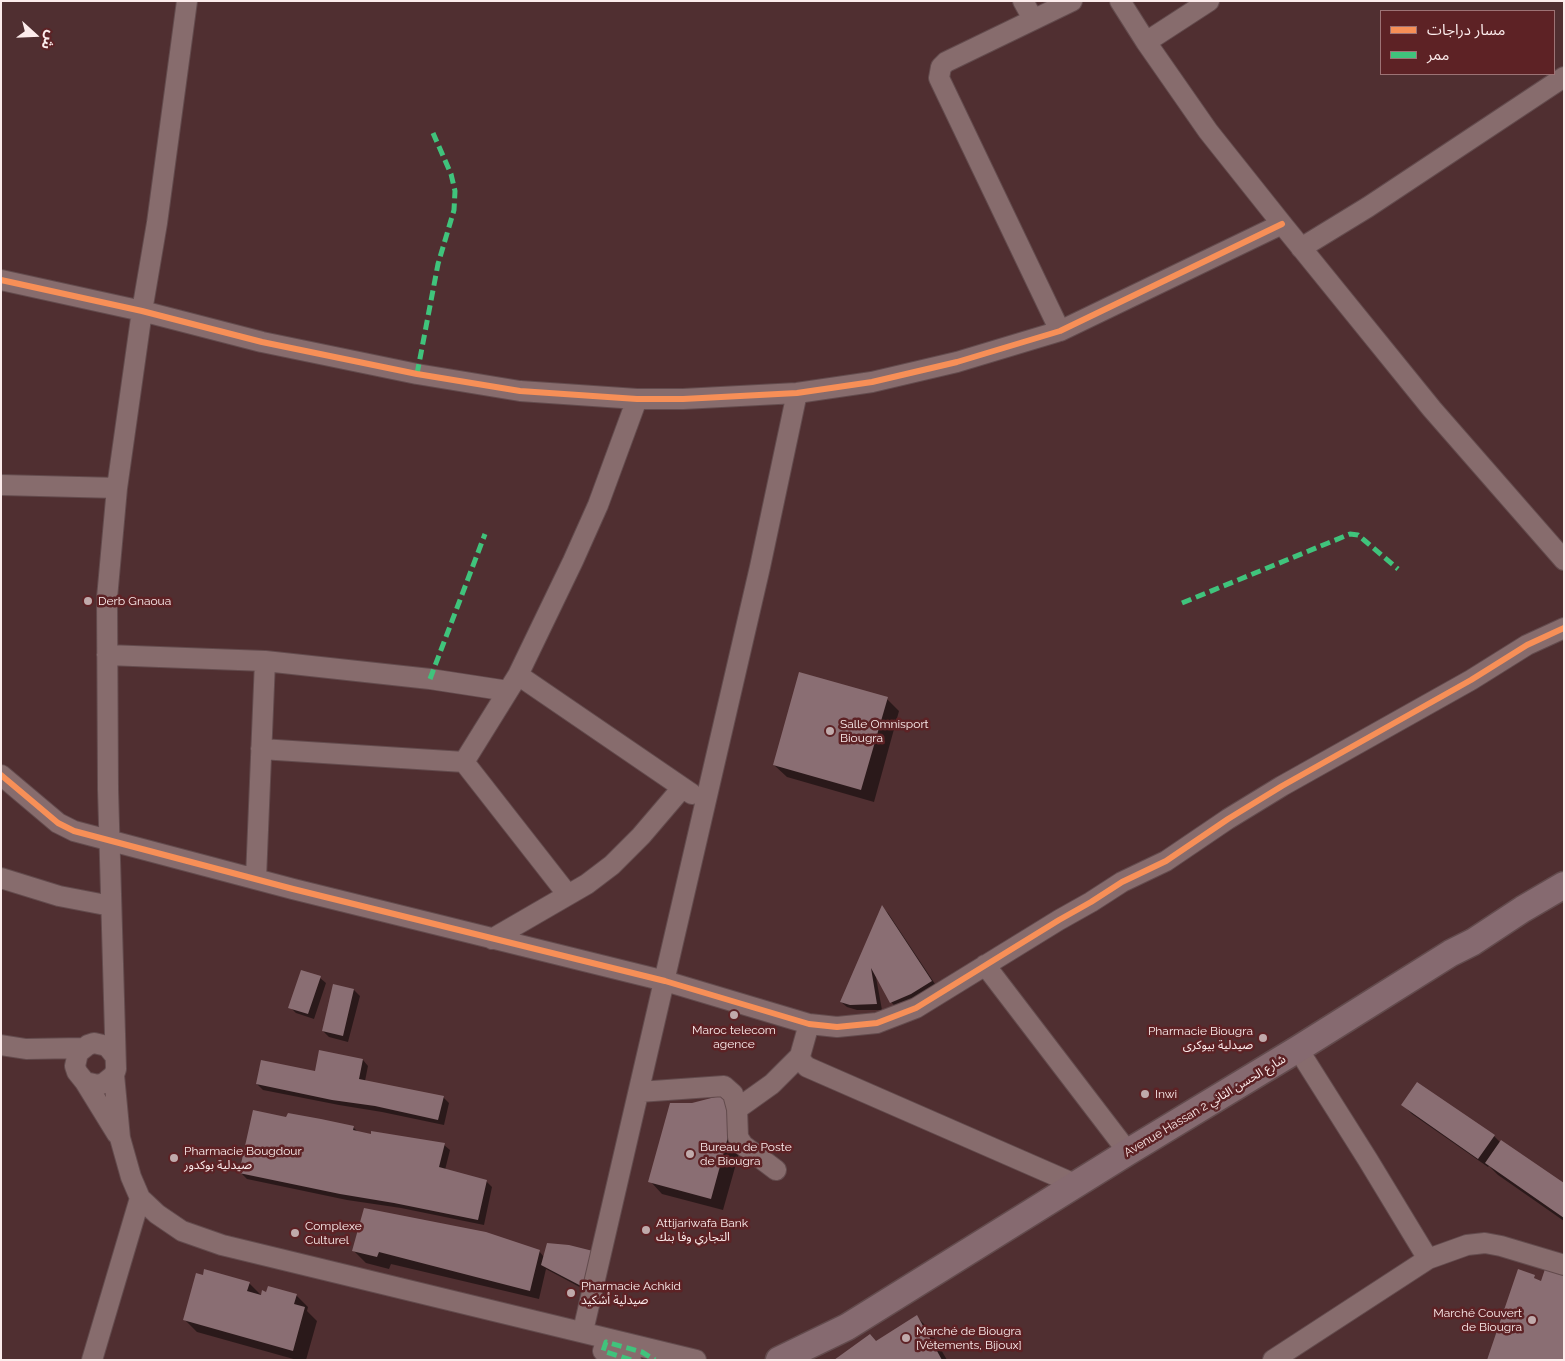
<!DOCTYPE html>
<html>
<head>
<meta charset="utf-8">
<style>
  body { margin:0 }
  #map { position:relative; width:1565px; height:1361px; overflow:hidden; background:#502f31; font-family:Raleway,"Noto Sans Arabic",sans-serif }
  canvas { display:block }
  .frame { position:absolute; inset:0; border:2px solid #fcecec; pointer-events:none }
  .legend { position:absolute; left:1380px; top:10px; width:175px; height:65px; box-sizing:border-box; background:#5d2225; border:1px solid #9d7375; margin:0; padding:6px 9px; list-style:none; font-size:15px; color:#fcecec }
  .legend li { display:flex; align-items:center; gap:10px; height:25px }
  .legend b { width:25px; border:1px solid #9d7375 }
  .north { position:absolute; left:10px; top:10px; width:50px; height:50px; -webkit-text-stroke:4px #5d2225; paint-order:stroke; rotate:110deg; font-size:14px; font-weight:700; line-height:20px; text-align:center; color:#fcecec }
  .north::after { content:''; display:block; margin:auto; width:18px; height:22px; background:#fcecec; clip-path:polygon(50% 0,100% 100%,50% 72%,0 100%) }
</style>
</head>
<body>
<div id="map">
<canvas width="1565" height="1361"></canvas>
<div class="frame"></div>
<ul class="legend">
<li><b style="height:6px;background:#f78f57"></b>مسار دراجات</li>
<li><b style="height:6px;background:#40c37c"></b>ممر</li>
</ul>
<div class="north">ش</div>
</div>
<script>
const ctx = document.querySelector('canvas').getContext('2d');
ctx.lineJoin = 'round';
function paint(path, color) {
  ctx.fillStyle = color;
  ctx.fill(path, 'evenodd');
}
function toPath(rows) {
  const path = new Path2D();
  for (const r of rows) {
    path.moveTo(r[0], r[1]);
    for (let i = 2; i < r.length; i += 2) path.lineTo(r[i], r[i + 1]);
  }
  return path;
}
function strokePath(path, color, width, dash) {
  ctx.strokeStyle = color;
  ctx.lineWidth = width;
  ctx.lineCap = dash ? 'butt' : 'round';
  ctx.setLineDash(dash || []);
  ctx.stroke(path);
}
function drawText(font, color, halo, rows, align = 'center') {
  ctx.font = font + ' Raleway,"Noto Sans Arabic",sans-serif';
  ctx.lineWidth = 5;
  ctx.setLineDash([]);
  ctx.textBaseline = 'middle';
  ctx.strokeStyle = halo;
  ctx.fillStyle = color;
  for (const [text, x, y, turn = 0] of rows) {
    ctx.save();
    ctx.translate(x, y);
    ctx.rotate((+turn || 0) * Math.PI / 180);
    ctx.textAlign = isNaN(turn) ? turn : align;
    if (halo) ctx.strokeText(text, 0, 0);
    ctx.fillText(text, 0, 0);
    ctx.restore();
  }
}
paint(toPath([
  [887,699,899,711,874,802,787,777,774,765],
  [883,908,888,913,937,987,897,1008,891,1002,876,977,882,1010,857,1010,847,1007,841,1002],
  [320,978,326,983,314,1019,296,1013,290,1007],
  [334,985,354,990,360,996,348,1042,329,1037,323,1031],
  [363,1060,368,1066,365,1081,443,1097,449,1103,444,1125,382,1112,339,1105,263,1090,257,1084,316,1072],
  [722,1096,743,1139,723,1210,662,1194,650,1181,692,1104],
  [1403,1105,1494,1136,1501,1143,1564,1185,1564,1221,1498,1175,1489,1166,1488,1167,1412,1114],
  [287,1118,353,1127,359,1133,444,1145,450,1150,445,1170,486,1181,492,1187,484,1225,401,1208,347,1200,247,1179,241,1173],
  [569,1246,589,1292,546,1269,539,1299,391,1264,389,1269,366,1263,354,1251,539,1251,544,1257],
  [249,1283,262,1296,296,1295,308,1307,307,1311,317,1321,306,1360,297,1360,197,1332,184,1319],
  [917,1317,929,1329,947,1360,836,1360,876,1342]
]), '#0007');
paint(toPath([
  [799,672,888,697,861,790,773,765],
  [882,905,932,981,911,994,890,1003,871,968,877,1004,850,1005,840,1002],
  [301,970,321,976,308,1014,288,1008],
  [333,984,354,989,343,1036,322,1031],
  [319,1050,363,1059,359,1079,444,1096,438,1120,375,1106,332,1100,256,1084,261,1060,315,1071],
  [1417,1082,1495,1135,1478,1159,1401,1105],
  [723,1095,731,1126,711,1199,648,1182,670,1103,692,1103],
  [253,1110,286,1117,288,1113,321,1119,354,1126,353,1130,371,1134,371,1131,445,1143,439,1167,487,1180,478,1220,394,1203,340,1194,239,1173],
  [1501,1140,1564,1183,1564,1218,1485,1163],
  [364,1208,486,1232,540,1250,530,1291,379,1252,377,1257,352,1251],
  [547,1243,569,1245,593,1251,583,1287,541,1265],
  [204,1269,250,1282,247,1291,261,1295,262,1290,266,1292,268,1286,297,1294,294,1304,305,1307,293,1351,183,1320,196,1273,203,1275],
  [1518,1269,1535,1275,1534,1278,1541,1281,1545,1269,1564,1276,1564,1360,1487,1360],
  [917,1315,942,1360,834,1360,870,1334,876,1341]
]), '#8a6e73');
const minor = toPath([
  [1023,1,1033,19],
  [1120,1,1146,42,1208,131,1282,224,1432,409,1564,560],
  [1146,42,1209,1],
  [1301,248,1368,207,1564,77],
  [1,280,142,311,262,342,417,374,520,391,637,399,683,399,797,393,872,382,957,362,1060,331,1282,224],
  [1060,331,939,78,941,67,946,62,1072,1],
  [1,485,117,488],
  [107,655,265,661,430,679,508,691],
  [518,675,692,794],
  [261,749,464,762,568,895],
  [464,762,518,675,573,561,598,505,637,399],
  [1,775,58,823,74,831,293,889,665,981,809,1024,837,1027,877,1023,916,1008,1059,920,1091,902,1122,882,1166,861,1228,819,1282,786,1471,680,1527,645,1564,628],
  [1,878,59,896,111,906],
  [256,878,265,661],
  [492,939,587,884,612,865,641,836,682,788],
  [985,965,1128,1152],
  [809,1024,800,1056,802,1062,807,1067,1077,1185],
  [1,1045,26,1049,83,1048],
  [1298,1049,1368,1160,1428,1259,1467,1245,1485,1243,1501,1246,1564,1265],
  [115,1056,107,1046,94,1043,88,1045,78,1053,75,1066,77,1072,85,1082,117,1134],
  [114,1075,120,1138,131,1177,140,1198,157,1214,182,1231,222,1245,696,1360],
  [85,1082,98,1085,104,1083,114,1075,116,1069,108,789,107,598,117,488,142,311,157,223,187,1],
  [639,1092,724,1086,733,1094,737,1109,738,1137,743,1145,776,1170],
  [737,1109,772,1084,800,1056],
  [583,1331,760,567,797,393],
  [622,1346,606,1342,603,1351,631,1360],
  [92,1360,140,1198],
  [1273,1360,1428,1259]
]);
const major = toPath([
  [779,1360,847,1327,1128,1152,1298,1049,1451,953,1473,942,1523,909,1564,885]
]);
strokePath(minor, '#634b4d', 22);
strokePath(major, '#634b4d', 29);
strokePath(minor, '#876c6d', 20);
strokePath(major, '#866a70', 26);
strokePath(toPath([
  [417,374,438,264,454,210,455,191,451,174,433,133],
  [1182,603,1350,534,1358,535,1364,540,1398,569],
  [430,679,485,534],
  [631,1360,603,1351,606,1342,642,1352,655,1360]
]), '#40c37c', 5, [10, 5]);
strokePath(toPath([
  [1,280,142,311,262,342,417,374,520,391,637,399,683,399,797,393,872,382,957,362,1060,331,1282,224],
  [1,775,58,823,74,831,293,889,665,981,809,1024,837,1027,877,1023,916,1008,1059,920,1091,902,1122,882,1166,861,1228,819,1282,786,1471,680,1527,645,1564,628]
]), '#f78f57', 6);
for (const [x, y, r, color] of [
  [88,601,5,"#c0aaab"],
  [830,731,5,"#c0aaab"],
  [734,1015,5,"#c0aaab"],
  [1263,1038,5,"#c0aaab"],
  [1145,1094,5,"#c0aaab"],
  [690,1154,5,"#c0aaab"],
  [174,1158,5,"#c0aaab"],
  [646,1230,5,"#c0aaab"],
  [295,1233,5,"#c0aaab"],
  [571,1293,5,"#c0aaab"],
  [1532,1320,5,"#c0aaab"],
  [906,1338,5,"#c0aaab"]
]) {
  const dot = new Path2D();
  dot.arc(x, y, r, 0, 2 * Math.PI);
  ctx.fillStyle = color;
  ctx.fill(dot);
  strokePath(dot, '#5d2225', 2);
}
drawText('12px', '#fcecec', '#5d2225', [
  ["Derb Gnaoua",98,601],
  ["Salle Omnisport",840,724],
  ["Biougra",840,738],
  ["Maroc telecom",734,1030,"center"],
  ["agence",734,1044,"center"],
  ["Pharmacie Biougra",1253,1031,"right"],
  ["صيدلية بيوكرى",1253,1045,"right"],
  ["Inwi",1155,1094],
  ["Bureau de Poste",700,1147],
  ["de Biougra",700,1161],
  ["Pharmacie Bougdour",184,1151],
  ["صيدلية بوكدور",184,1165],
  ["Attijariwafa Bank",656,1223],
  ["التجاري وفا بنك",656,1237],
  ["Complexe",305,1226],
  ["Culturel",305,1240],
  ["Pharmacie Achkid",581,1286],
  ["صيدلية أشكيد",581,1300],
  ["Marché Couvert",1522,1313,"right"],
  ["de Biougra",1522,1327,"right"],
  ["Marché de Biougra",916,1331],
  ["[Vétements, Bijoux]",916,1345]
], 'left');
drawText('12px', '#fcecec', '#5d2225', [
  ["Avenue Hassan 2 شارع الحسن الثاني",1205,1106,-31]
]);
</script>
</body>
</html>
